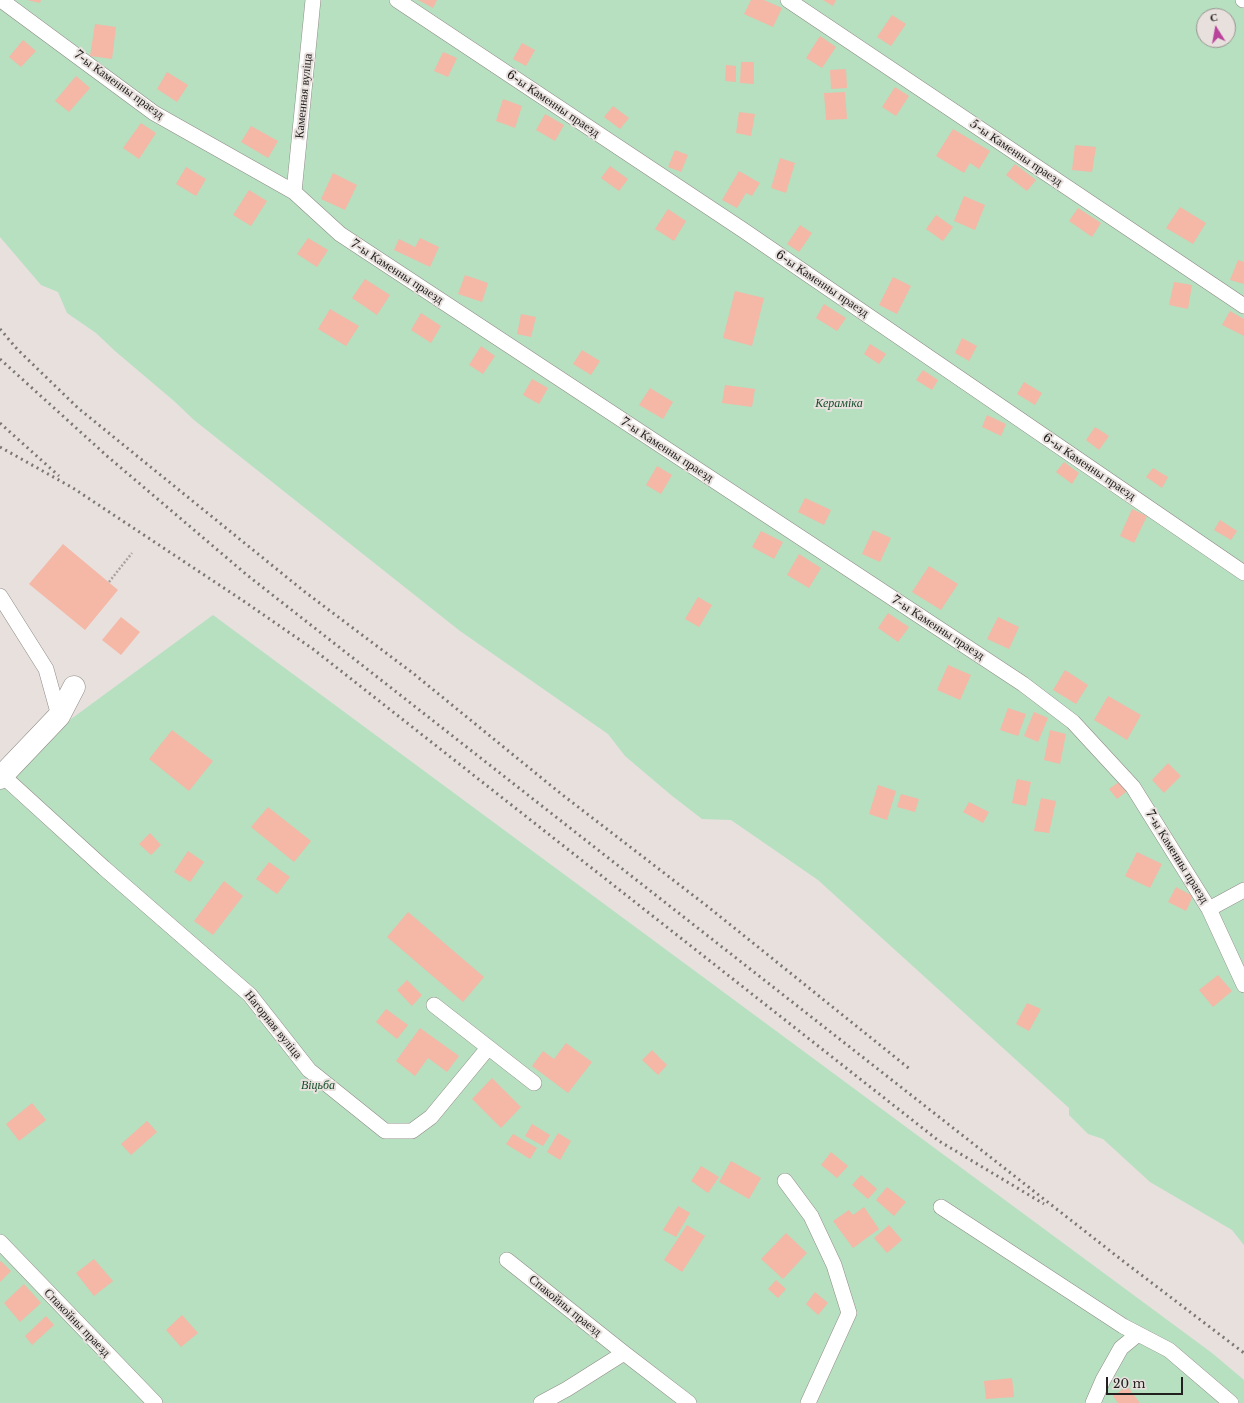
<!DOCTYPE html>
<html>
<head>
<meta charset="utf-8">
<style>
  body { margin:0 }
  #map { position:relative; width:1244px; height:1403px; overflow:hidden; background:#e7e0dd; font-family:"Libre Baskerville",serif }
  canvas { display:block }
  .north { position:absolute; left:1196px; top:8px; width:40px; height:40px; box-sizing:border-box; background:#e7e0dd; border:1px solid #999491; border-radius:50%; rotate:349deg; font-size:11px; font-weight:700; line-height:16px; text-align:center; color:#232120 }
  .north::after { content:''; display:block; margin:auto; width:14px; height:18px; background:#b9439b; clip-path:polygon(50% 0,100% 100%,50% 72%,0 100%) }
  .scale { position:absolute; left:1106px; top:1377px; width:77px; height:18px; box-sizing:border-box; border:2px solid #232120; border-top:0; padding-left:5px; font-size:12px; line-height:14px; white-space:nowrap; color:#232120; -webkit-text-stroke:3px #e7e0dd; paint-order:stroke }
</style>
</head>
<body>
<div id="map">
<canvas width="1244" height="1403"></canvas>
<div class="north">С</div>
<div class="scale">20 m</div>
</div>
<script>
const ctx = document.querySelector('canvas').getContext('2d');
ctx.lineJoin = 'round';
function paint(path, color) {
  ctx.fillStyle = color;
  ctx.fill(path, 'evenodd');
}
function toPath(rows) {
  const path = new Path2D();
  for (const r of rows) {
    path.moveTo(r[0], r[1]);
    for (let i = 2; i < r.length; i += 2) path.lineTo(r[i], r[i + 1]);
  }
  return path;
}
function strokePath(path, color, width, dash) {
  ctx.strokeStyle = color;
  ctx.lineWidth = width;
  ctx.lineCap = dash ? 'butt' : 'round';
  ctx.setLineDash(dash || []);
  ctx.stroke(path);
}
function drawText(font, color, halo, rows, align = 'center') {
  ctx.font = font + ' "Libre Baskerville",serif';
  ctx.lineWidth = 4;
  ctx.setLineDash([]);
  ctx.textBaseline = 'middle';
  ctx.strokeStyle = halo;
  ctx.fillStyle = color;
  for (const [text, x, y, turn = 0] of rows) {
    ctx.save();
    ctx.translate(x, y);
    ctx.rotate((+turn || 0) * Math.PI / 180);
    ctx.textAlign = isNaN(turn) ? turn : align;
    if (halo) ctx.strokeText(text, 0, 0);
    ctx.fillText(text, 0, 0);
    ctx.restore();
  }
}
paint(toPath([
  [0,0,1244,0,1244,1245,1232,1230,1150,1182,1103,1139,1088,1134,1069,1115,1069,1108,818,880,731,820,702,819,671,795,625,756,608,734,460,631,194,420,174,401,115,351,96,333,67,313,58,292,41,285,0,237],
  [1204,16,1228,16,1228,40,1204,40],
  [213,615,1212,1353,1244,1380,1244,1403,0,1403,0,771]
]), '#b6e0c0');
paint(toPath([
  [27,0,41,0,40,3],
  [418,0,437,0,433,8],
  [751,0,764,0,782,8,773,27,744,14],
  [823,0,836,0,833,6],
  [892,15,906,24,891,46,877,37],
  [95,24,116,27,112,59,90,56],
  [820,36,836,47,822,68,806,58],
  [23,40,36,51,21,67,9,57],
  [522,43,535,50,526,66,513,59],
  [443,52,457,58,448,77,434,71],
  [741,62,754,62,754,84,740,83],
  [726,65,736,66,736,82,725,81],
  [846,69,847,88,831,89,830,70],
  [167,72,188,85,177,102,157,89],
  [76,76,90,88,69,112,55,101],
  [895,87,909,96,896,116,882,107],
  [845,92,847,119,826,120,824,93],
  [503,99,522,106,515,128,496,121],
  [613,106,629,118,620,129,604,117],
  [739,112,755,114,751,136,736,133],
  [545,114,564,125,555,141,536,130],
  [141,123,156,133,139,159,123,148],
  [251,126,278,141,268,158,241,142],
  [953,129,990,151,979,169,970,163,964,173,936,156],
  [1075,145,1096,147,1092,172,1072,170],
  [675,150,688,155,681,172,668,167],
  [780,158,795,163,786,193,771,188],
  [1015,164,1036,180,1027,191,1006,175],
  [610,166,628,179,619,191,601,178],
  [186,167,206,179,196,196,176,184],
  [739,171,760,183,752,196,746,193,737,208,722,200],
  [333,173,357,185,345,210,321,199],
  [249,190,267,201,251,226,233,215],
  [964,196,985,205,975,230,954,221],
  [1180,207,1206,223,1193,244,1166,228],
  [1078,208,1101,223,1092,237,1069,221],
  [668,209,686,221,674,241,655,229],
  [936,215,953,227,943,241,926,229],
  [800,225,812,233,799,252,787,244],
  [308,238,328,250,317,267,297,254],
  [420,238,439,247,430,267,394,250,399,239,415,247],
  [1238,260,1244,262,1244,284,1230,280],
  [465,275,488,283,482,302,458,294],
  [893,277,911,286,897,314,879,305],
  [365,279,390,295,377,315,352,298],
  [1174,282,1192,285,1188,309,1169,305],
  [735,291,764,298,752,346,723,338],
  [824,304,846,318,837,331,816,318],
  [330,309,359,326,346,346,318,329],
  [1230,311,1244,319,1244,336,1222,325],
  [421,313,441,326,431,343,411,330],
  [521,314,536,317,531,337,517,334],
  [962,338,977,346,969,361,955,353],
  [870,344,886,354,879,364,864,354],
  [481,346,495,356,483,374,469,365],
  [582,350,600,361,591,375,573,364],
  [923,370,938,380,932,390,916,380],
  [532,379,548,388,539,404,523,395],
  [1024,382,1042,393,1035,405,1017,394],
  [725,385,755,389,752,407,722,403],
  [650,388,673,402,663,419,639,405],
  [987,415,1006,424,1001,436,982,427],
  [1095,427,1109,436,1099,450,1086,440],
  [1064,462,1079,473,1072,484,1056,472],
  [657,466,672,475,661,494,646,485],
  [1153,468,1168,477,1162,488,1146,477],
  [805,498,831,510,824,525,798,512],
  [1132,509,1147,516,1134,543,1120,536],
  [1220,520,1237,531,1231,540,1214,530],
  [873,530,891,538,880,562,862,554],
  [761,531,783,542,774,559,752,547],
  [63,544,118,590,85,630,29,584],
  [799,554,821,568,809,588,787,575],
  [929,566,958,584,941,610,912,592],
  [698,597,712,605,699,627,685,619],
  [888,613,909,627,898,642,878,628],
  [121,617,140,632,121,655,102,640],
  [998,617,1019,627,1009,649,987,639],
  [948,665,971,675,960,700,937,690],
  [1065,670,1088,685,1076,704,1053,690],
  [1108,696,1141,715,1127,740,1094,720],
  [1008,708,1026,714,1018,736,1000,730],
  [1034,712,1048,718,1038,742,1024,736],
  [172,730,213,761,189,791,149,759],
  [1050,730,1066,734,1060,764,1044,760],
  [1168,763,1181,776,1164,793,1152,780],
  [1017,779,1031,782,1026,806,1012,803],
  [1119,782,1126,792,1117,799,1109,789],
  [878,785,896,791,887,820,869,814],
  [901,794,919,799,915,812,897,807],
  [1041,798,1056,801,1049,833,1034,831],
  [969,802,989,812,983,823,963,812],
  [268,807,311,841,294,862,251,827],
  [150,833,161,845,151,855,139,844],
  [188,851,204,862,190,882,174,872],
  [1137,852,1162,864,1150,888,1125,876],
  [269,862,290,877,277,894,256,879],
  [224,881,243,896,213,935,194,921],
  [1176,887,1193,896,1186,911,1168,902],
  [408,912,484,977,463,1002,387,937],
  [1218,975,1232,991,1213,1007,1199,990],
  [407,980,422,995,412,1006,397,990],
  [1027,1003,1041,1009,1029,1031,1016,1024],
  [386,1009,408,1025,397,1039,376,1022],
  [420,1028,459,1056,447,1072,428,1058,415,1076,396,1061],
  [566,1043,592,1062,568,1093,532,1066,543,1051,554,1059],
  [652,1050,667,1065,658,1075,642,1060],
  [492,1078,521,1107,501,1128,472,1099],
  [32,1103,46,1120,19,1141,6,1124],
  [147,1121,157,1132,131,1155,121,1144],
  [532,1124,550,1135,543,1146,525,1136],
  [558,1133,571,1141,560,1160,547,1152],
  [513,1134,537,1148,530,1159,506,1144],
  [831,1152,848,1166,837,1178,821,1165],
  [731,1161,761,1178,749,1199,719,1182],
  [701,1166,719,1177,708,1193,691,1181],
  [861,1175,877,1189,868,1199,852,1185],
  [887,1187,906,1202,894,1216,876,1200],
  [678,1206,690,1213,676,1237,663,1230],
  [864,1207,879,1229,853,1248,833,1221,849,1210,853,1215],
  [687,1225,705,1236,682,1272,664,1260],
  [889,1225,902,1240,887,1253,874,1238],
  [786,1233,807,1253,783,1279,761,1259],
  [94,1259,113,1281,94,1296,76,1273],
  [1,1261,11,1271,0,1282,0,1262],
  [776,1280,786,1289,778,1298,768,1289],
  [24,1284,41,1303,20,1322,4,1303],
  [815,1292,828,1303,818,1315,806,1304],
  [182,1315,198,1333,181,1347,166,1330],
  [46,1316,54,1325,32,1345,25,1336],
  [1012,1378,1014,1397,986,1399,984,1381],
  [1127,1386,1140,1403,1118,1403,1113,1396]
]), '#f5b7a6');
const service = toPath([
  [1,0,154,113,294,192,340,234,1023,684,1073,722,1133,787,1209,909,1244,985],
  [397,0,743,230,1244,573],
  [788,0,1244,306],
  [1243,0,1244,0],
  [294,192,313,0],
  [0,596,46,669,59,716],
  [3,776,104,868,250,995,309,1070,385,1131,412,1131,431,1117,488,1048],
  [1209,909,1244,890],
  [434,1005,534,1083],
  [785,1181,811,1216,834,1265,849,1313,808,1403],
  [941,1207,1123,1326,1169,1350,1231,1403],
  [0,1242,155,1403],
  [507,1260,624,1353,689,1403],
  [541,1403,567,1389,624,1353],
  [1093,1403,1103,1380,1121,1348,1138,1334]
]);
const minor = toPath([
  [0,778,59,716,74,687]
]);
strokePath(service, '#918c88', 16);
strokePath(minor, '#918c88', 23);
strokePath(toPath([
  [109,582,132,553]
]), '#a8a2a0', 2.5, [2, 2]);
strokePath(service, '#fff', 15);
strokePath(minor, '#fff', 22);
strokePath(toPath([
  [0,329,17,349,78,408,142,460,305,592,414,674,560,793,707,906,911,1070],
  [0,359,107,456,247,575,1123,1261,1244,1353],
  [0,423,59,476],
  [0,447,73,488,245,602,313,649,939,1141,1044,1204]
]), '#7b7775', 3, [2, 4]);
drawText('12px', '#232120', '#e7e0dd', [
  ["7-ы Каменны праезд",119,85,36],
  ["Каменная вуліца",304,96,-84],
  ["6-ы Каменны праезд",553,104,34],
  ["5-ы Каменны праезд",1016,153,34],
  ["7-ы Каменны праезд",397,272,33],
  ["6-ы Каменны праезд",822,284,34],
  ["7-ы Каменны праезд",667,450,33],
  ["6-ы Каменны праезд",1089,467,34],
  ["7-ы Каменны праезд",938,628,33],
  ["7-ы Каменны праезд",1177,857,58],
  ["Нагорная вуліца",273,1025,51],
  ["Спакойны праезд",565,1306,39],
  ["Спакойны праезд",77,1323,46]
]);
drawText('italic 12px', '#144e2a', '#e7e0dd', [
  ["Кераміка",839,404],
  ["Віцьба",318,1086]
]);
</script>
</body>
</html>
